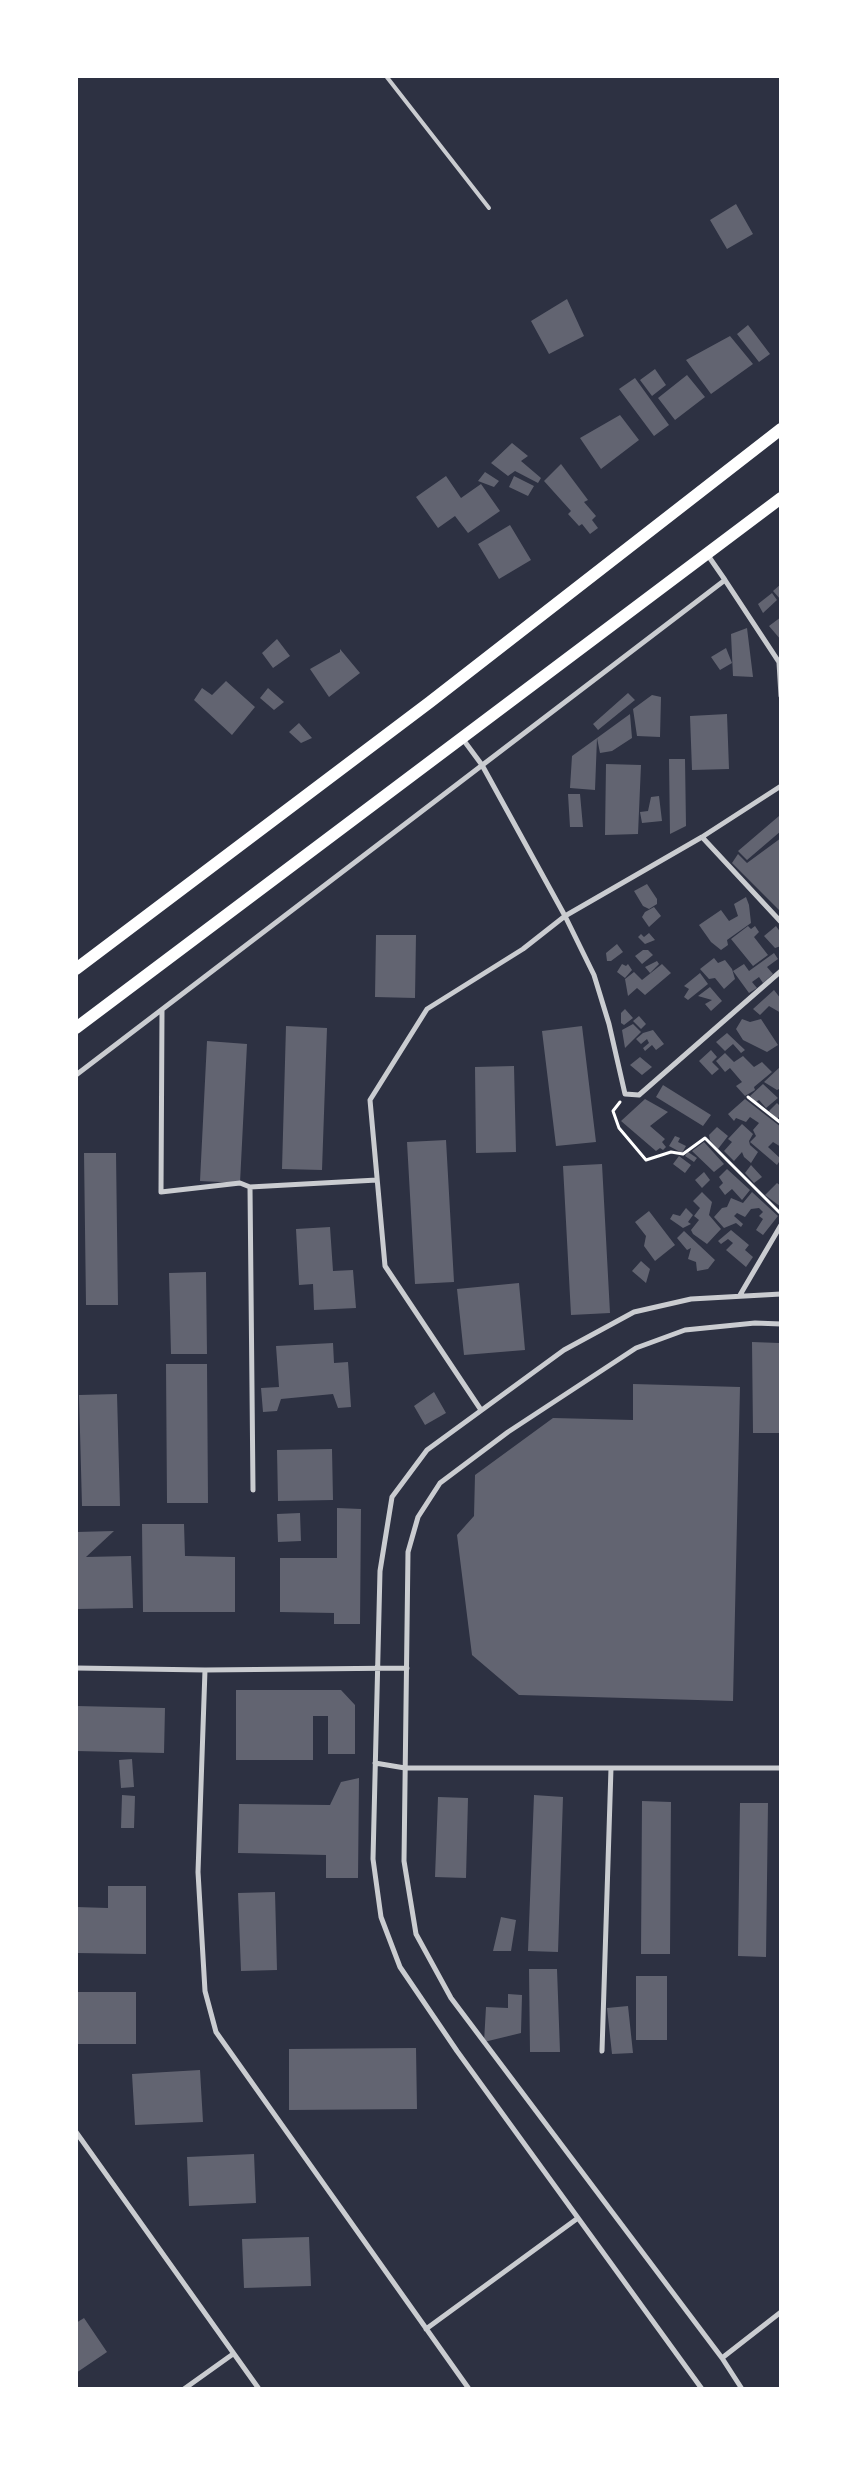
<!DOCTYPE html>
<html>
<head>
<meta charset="utf-8">
<style>
  body { margin:0 }
  #map { position:relative; width:857px; height:2465px; overflow:hidden; background:#2d3142; font-family:Georgia,serif }
  canvas { display:block }
  .frame { position:absolute; inset:0; border:78px solid #fff; pointer-events:none }
</style>
</head>
<body>
<div id="map">
<canvas width="857" height="2465"></canvas>
<div class="frame"></div>
</div>
<script>
const ctx = document.querySelector('canvas').getContext('2d');
ctx.lineJoin = 'round';
function paint(path, color) {
  ctx.fillStyle = color;
  ctx.fill(path, 'evenodd');
}
function toPath(rows) {
  const path = new Path2D();
  for (const r of rows) {
    path.moveTo(r[0], r[1]);
    for (let i = 2; i < r.length; i += 2) path.lineTo(r[i], r[i + 1]);
  }
  return path;
}
function strokePath(path, color, width, dash) {
  ctx.strokeStyle = color;
  ctx.lineWidth = width;
  ctx.lineCap = dash ? 'butt' : 'round';
  ctx.setLineDash(dash || []);
  ctx.stroke(path);
}
paint(toPath([
  [736,204,753,234,727,249,710,220],
  [567,299,584,336,549,354,531,321],
  [748,325,770,354,759,362,737,334],
  [730,336,753,364,711,394,686,360],
  [655,369,666,385,652,396,640,380],
  [687,375,705,397,675,420,658,398],
  [635,378,669,425,654,436,619,389],
  [620,415,639,440,601,469,580,438],
  [512,443,528,456,521,461,541,478,538,483,515,471,508,476,491,463],
  [561,464,588,500,584,502,596,516,592,520,598,528,590,534,582,524,579,526,568,514,571,511,544,481],
  [485,472,499,481,494,487,478,481],
  [446,476,461,498,481,484,500,511,468,533,455,516,438,528,416,497],
  [514,476,534,486,528,496,509,487],
  [510,525,531,560,499,579,478,544],
  [781,584,781,600,773,591],
  [772,593,777,600,763,613,758,604],
  [781,617,781,640,769,626],
  [747,628,753,677,733,676,731,634],
  [277,639,290,656,273,668,262,653],
  [726,648,732,663,720,670,711,657],
  [340,649,360,673,329,697,310,669,340,652],
  [226,681,255,707,232,735,194,700,202,688,212,695],
  [268,688,284,702,274,710,260,698],
  [628,693,635,700,598,730,593,724],
  [652,695,661,697,660,737,637,736,633,709],
  [630,714,632,738,612,751,600,753,597,738],
  [727,714,729,769,692,770,690,716],
  [299,723,312,738,301,743,289,732],
  [597,738,595,790,570,788,572,756],
  [669,759,685,759,686,826,670,834],
  [606,764,641,765,638,834,605,835],
  [568,794,580,794,583,827,570,827],
  [659,796,662,821,642,823,640,812,648,811,651,797],
  [779,816,781,831,747,860,738,851],
  [781,838,781,912,732,863,738,854,747,863],
  [647,884,657,899,657,904,649,909,643,906,634,891],
  [746,897,749,905,751,923,727,940,728,945,721,950,711,942,699,925,721,910,729,921,738,916,734,904],
  [654,907,661,916,649,927,642,917,645,912],
  [748,926,751,929,755,926,759,932,754,937,768,955,753,966,731,939],
  [776,926,781,933,781,946,775,948,764,936],
  [649,933,655,940,645,944,638,937,641,934,644,937],
  [376,935,416,935,415,998,375,997],
  [617,944,623,952,611,961,607,961,606,953],
  [643,950,648,950,653,955,642,964,635,956],
  [774,953,778,959,767,967,773,974,763,983,759,977,752,982,757,988,749,993,733,971,744,964,749,971],
  [714,958,718,963,725,960,732,969,735,979,724,989,715,978,709,979,700,969],
  [657,961,659,964,650,973,645,967],
  [622,964,626,966,628,964,632,970,625,978,617,972],
  [662,964,671,973,645,995,637,988,628,996,625,979,634,972,642,980],
  [700,973,708,984,688,1000,684,997,689,989,684,986],
  [710,987,722,1001,711,1011,705,1004,712,1000,698,996],
  [774,990,781,999,781,1013,769,1006,760,1015,753,1009],
  [625,1009,633,1018,624,1025,621,1023,621,1013],
  [639,1016,646,1024,641,1029,633,1021],
  [742,1019,750,1022,761,1019,778,1045,767,1052,743,1040,736,1029],
  [633,1024,641,1032,625,1048,622,1030],
  [286,1026,327,1028,322,1170,282,1169],
  [582,1026,596,1142,556,1146,542,1031],
  [653,1030,664,1044,656,1050,652,1045,645,1051,643,1048,649,1043,647,1039,641,1044,636,1039,643,1033],
  [727,1033,745,1050,741,1053,733,1044,725,1051,716,1042],
  [207,1041,247,1044,240,1183,200,1181],
  [711,1050,717,1057,712,1062,719,1069,712,1075,699,1061],
  [725,1053,734,1062,743,1056,754,1067,762,1062,772,1072,754,1087,755,1090,745,1096,736,1086,742,1082,730,1068,725,1072,716,1061],
  [640,1057,652,1067,642,1075,630,1065],
  [514,1066,516,1152,476,1153,475,1067],
  [781,1066,781,1088,777,1090,764,1082],
  [763,1084,778,1098,766,1108,759,1100,756,1102,750,1096],
  [663,1085,711,1115,703,1126,656,1097],
  [645,1099,668,1112,650,1126,665,1139,662,1142,666,1147,663,1150,660,1148,656,1151,621,1121],
  [745,1099,781,1127,781,1147,773,1142,768,1147,781,1159,777,1165,750,1142,756,1136,753,1130,759,1123,750,1117,746,1122,736,1118,734,1121,728,1114],
  [777,1103,781,1107,781,1115,777,1119,769,1111],
  [742,1124,753,1134,749,1141,750,1145,758,1152,751,1163,744,1157,742,1152,734,1161,724,1151,732,1142,728,1139],
  [717,1127,728,1136,718,1149,710,1140,709,1135],
  [675,1136,680,1138,678,1142,686,1146,682,1153,669,1146],
  [446,1140,454,1282,415,1284,407,1142],
  [704,1142,724,1164,714,1172,692,1151],
  [688,1152,697,1158,694,1162,685,1156],
  [84,1153,116,1153,118,1305,86,1305],
  [679,1156,691,1165,685,1173,673,1164],
  [602,1164,610,1313,571,1315,563,1166],
  [751,1165,762,1177,754,1183,745,1173],
  [727,1169,750,1190,742,1200,732,1189,725,1195,719,1187,723,1183,719,1177],
  [704,1172,710,1180,702,1188,695,1180],
  [777,1183,781,1186,781,1207,765,1195],
  [702,1192,712,1202,709,1215,721,1229,707,1244,693,1234,691,1230,699,1220,694,1216,700,1208,693,1201],
  [752,1192,778,1216,763,1235,756,1230,763,1219,759,1216,763,1212,759,1208,751,1209,745,1217,737,1213,734,1216,743,1224,741,1227,736,1223,724,1228,714,1217,722,1208,727,1207,731,1198,743,1203],
  [686,1208,693,1215,688,1222,691,1224,683,1228,670,1219,673,1214,680,1216],
  [649,1211,675,1245,655,1261,644,1246,646,1236,635,1222],
  [330,1227,333,1271,353,1270,356,1308,314,1310,313,1284,299,1285,296,1229],
  [731,1230,749,1245,745,1250,753,1257,746,1267,726,1250,733,1243,728,1239,721,1244,718,1241],
  [684,1231,715,1260,708,1269,697,1271,696,1262,688,1259,691,1248,687,1250,677,1238],
  [641,1261,650,1269,646,1283,632,1271],
  [206,1272,207,1354,171,1354,169,1273],
  [519,1283,525,1350,464,1355,457,1289],
  [752,1342,779,1343,781,1433,753,1433],
  [333,1343,334,1363,348,1362,351,1407,338,1408,333,1394,281,1399,277,1411,263,1412,261,1388,279,1387,276,1346],
  [166,1364,207,1364,208,1503,167,1503],
  [633,1384,740,1387,733,1701,519,1695,472,1655,457,1535,474,1516,475,1475,553,1418,633,1420],
  [434,1392,446,1413,425,1425,414,1406],
  [117,1394,120,1506,82,1506,79,1395],
  [332,1449,333,1500,278,1501,277,1450],
  [337,1508,361,1509,360,1624,334,1624,334,1613,280,1612,280,1558,337,1558],
  [300,1513,301,1541,278,1542,277,1514],
  [142,1524,184,1524,185,1556,235,1557,235,1612,143,1612],
  [114,1531,86,1557,131,1556,133,1608,76,1609,76,1532],
  [236,1690,341,1690,355,1705,355,1754,328,1754,328,1716,313,1716,313,1760,236,1760],
  [76,1706,165,1708,164,1753,76,1751],
  [132,1759,134,1787,121,1788,119,1760],
  [359,1778,358,1878,326,1878,326,1855,238,1853,239,1804,330,1805,341,1782],
  [122,1795,135,1796,134,1828,121,1828],
  [534,1795,563,1797,558,1952,528,1951],
  [438,1797,468,1798,466,1878,435,1877],
  [642,1801,671,1802,670,1954,641,1954],
  [740,1803,768,1803,766,1957,738,1956],
  [108,1886,146,1886,146,1954,76,1953,76,1907,108,1908],
  [275,1892,277,1970,241,1971,238,1893],
  [501,1917,516,1920,511,1951,493,1951],
  [529,1969,557,1969,560,2052,530,2052],
  [636,1976,667,1976,667,2040,636,2040],
  [76,1992,136,1992,136,2044,76,2044],
  [508,1994,522,1995,521,2033,484,2042,486,2007,508,2008],
  [628,2006,633,2053,612,2054,607,2008],
  [416,2048,417,2109,289,2110,289,2049],
  [200,2070,203,2122,135,2125,132,2074],
  [254,2154,256,2203,189,2206,187,2157],
  [309,2237,311,2286,244,2288,242,2239],
  [84,2318,107,2352,76,2373,76,2323]
]), '#626471');
strokePath(toPath([
  [748,1097,781,1123],
  [620,1102,613,1111,619,1128,646,1160,671,1152,683,1154,705,1138,780,1213]
]), '#fff', 3);
strokePath(toPath([
  [386,76,489,208]
]), '#caccd0', 4);
strokePath(toPath([
  [725,580,779,662,781,696],
  [462,738,482,765,565,916,523,949,427,1009,370,1100,385,1266,481,1410],
  [702,837,781,786],
  [781,922,702,837,565,916,594,975,609,1024,625,1094,639,1095,781,971],
  [162,1011,161,1192,240,1183,250,1187,377,1180],
  [76,1075,725,580,707,554],
  [250,1187,253,1490],
  [740,1295,781,1225],
  [76,1668,205,1670,407,1668],
  [205,1670,198,1872,205,1991,216,2032,469,2389],
  [375,1763,405,1768,781,1768],
  [602,2051,611,1768],
  [76,2132,259,2389],
  [426,2329,578,2218],
  [722,2358,781,2312],
  [184,2389,233,2354],
  [702,2389,457,2051,400,1967,381,1917,373,1859,380,1571,392,1497,427,1450,564,1350,634,1312,691,1299,781,1294],
  [742,2389,722,2358,451,1998,416,1934,404,1861,408,1552,418,1517,440,1483,508,1432,636,1348,685,1330,755,1323,781,1324]
]), '#caccd0', 5);
strokePath(toPath([
  [76,969,430,702,781,429],
  [76,1028,781,498]
]), '#fff', 12);
</script>
</body>
</html>
